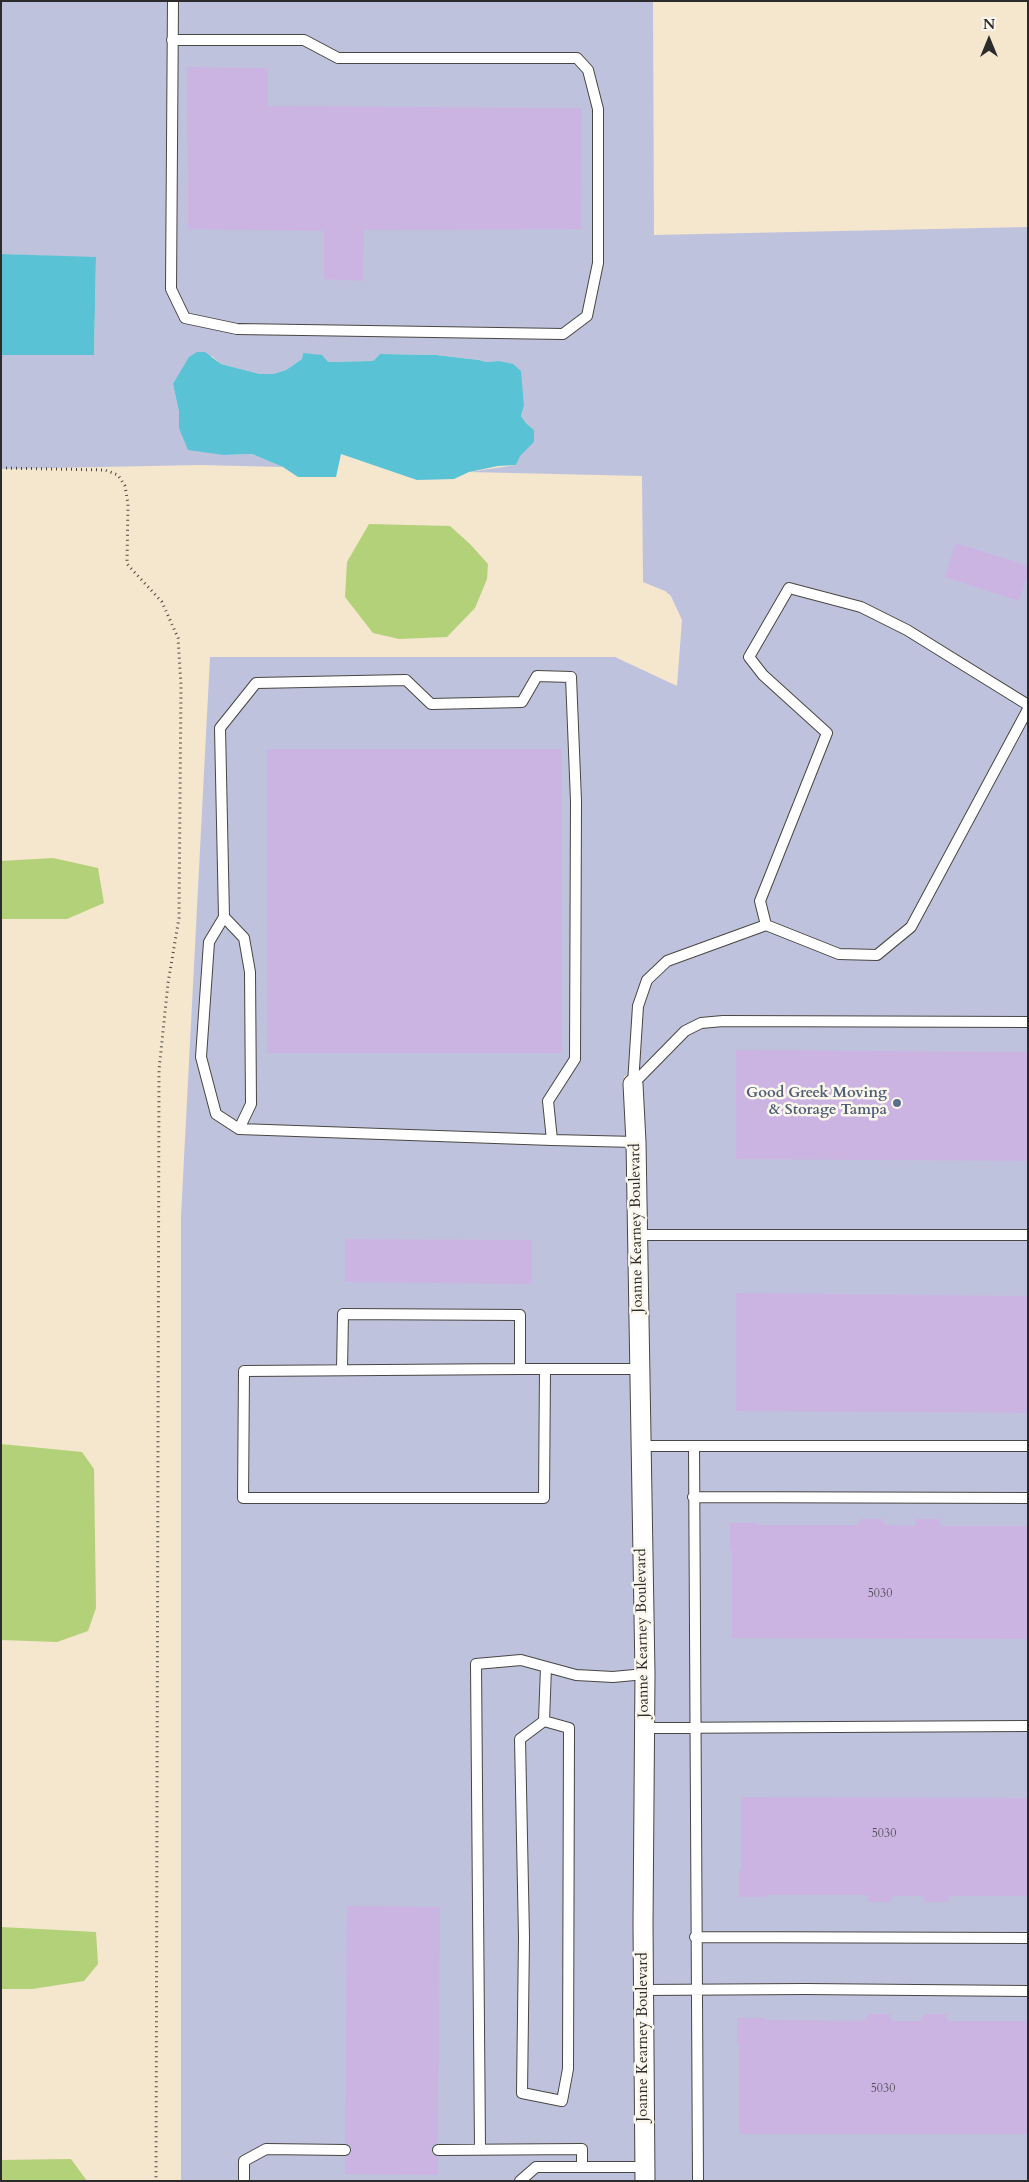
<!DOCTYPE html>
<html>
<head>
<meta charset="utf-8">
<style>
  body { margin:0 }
  #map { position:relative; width:1029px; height:2182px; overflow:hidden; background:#f5e6ce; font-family:Cardo,serif }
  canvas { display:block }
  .frame { position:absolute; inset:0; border:2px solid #2b2b2b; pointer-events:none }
  .north { position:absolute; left:964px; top:15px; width:50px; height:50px; -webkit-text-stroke:4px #fbf7ec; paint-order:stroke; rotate:0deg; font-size:14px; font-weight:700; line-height:20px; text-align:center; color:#2b2b2b }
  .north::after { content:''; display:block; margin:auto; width:18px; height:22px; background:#2b2b2b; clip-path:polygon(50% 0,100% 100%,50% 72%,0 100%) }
</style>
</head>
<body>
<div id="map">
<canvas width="1029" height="2182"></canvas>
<div class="frame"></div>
<div class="north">N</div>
</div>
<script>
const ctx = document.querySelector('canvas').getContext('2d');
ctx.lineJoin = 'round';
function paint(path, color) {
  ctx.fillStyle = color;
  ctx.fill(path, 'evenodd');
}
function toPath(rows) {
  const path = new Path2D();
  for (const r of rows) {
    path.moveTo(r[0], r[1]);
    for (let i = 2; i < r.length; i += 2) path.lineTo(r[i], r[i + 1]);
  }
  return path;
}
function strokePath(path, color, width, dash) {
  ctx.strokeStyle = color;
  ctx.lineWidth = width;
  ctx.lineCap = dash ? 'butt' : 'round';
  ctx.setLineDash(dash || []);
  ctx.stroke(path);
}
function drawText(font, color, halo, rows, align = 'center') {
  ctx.font = font + ' Cardo,serif';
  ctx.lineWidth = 5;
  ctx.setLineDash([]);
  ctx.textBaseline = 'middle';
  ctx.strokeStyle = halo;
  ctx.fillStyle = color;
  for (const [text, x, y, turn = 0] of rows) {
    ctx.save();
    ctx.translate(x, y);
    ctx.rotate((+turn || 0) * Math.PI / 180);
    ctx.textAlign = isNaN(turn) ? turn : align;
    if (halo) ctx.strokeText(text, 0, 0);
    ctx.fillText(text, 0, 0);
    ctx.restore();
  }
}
paint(toPath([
  [1,1,653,1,654,235,1028,227,1028,2181,653,2181,641,1074,624,1076,627,1142,631,1446,636,1674,636,2181,181,2181,181,1216,210,657,615,657,677,686,682,620,671,596,665,591,643,582,642,476,469,472,516,465,519,456,534,442,534,430,526,423,521,416,524,406,522,391,499,361,486,362,479,360,436,355,380,354,373,361,328,362,303,353,302,359,286,370,273,374,260,374,221,364,212,356,173,384,179,412,180,431,224,455,252,454,283,467,200,465,1,469,1,355,94,355,96,258,1,254]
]), '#bfc2dd');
paint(toPath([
  [369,524,450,526,470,544,488,564,487,579,475,608,447,637,399,639,373,633,345,597,347,562],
  [53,858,98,868,104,903,67,919,1,919,1,861],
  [1,1444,82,1452,94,1469,96,1608,88,1631,57,1642,1,1640],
  [1,1927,96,1932,98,1964,84,1981,32,1989,1,1989],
  [71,2159,87,2181,1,2181,1,2160]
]), '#b2d178');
paint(toPath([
  [1,254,96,257,94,355,1,355],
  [197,352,205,352,221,364,260,374,273,374,286,370,302,359,303,353,322,355,328,362,373,361,380,354,436,355,479,360,486,362,499,361,513,364,521,371,524,406,521,416,526,423,534,430,534,442,520,456,516,465,498,466,469,472,454,479,417,480,341,454,336,477,298,477,283,467,252,454,224,455,188,450,179,428,179,412,173,384,189,357]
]), '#59c2d5');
paint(toPath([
  [187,67,268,68,268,106,582,108,581,229,364,230,363,281,324,279,324,231,188,229],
  [956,543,1028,566,1028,574,1019,601,945,577],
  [267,749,562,749,562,1053,267,1053],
  [736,1050,1028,1052,1028,1161,736,1159],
  [345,1239,532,1240,532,1284,345,1282],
  [736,1293,1028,1296,1028,1413,736,1411],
  [860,1519,883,1519,884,1525,915,1526,916,1519,939,1519,941,1526,1028,1526,1028,1639,732,1638,732,1550,730,1550,730,1523,757,1523,757,1525,858,1525],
  [741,1797,1028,1798,1028,1896,949,1896,948,1902,925,1902,923,1896,893,1896,891,1902,868,1902,867,1895,765,1895,765,1897,739,1897,739,1870,741,1870],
  [347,1906,440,1907,438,2143,434,2144,431,2150,432,2154,438,2157,438,2175,345,2174,345,2157,351,2154,352,2150,349,2144,345,2143],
  [867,2014,890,2014,891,2021,921,2021,923,2014,946,2014,947,2021,1028,2021,1028,2134,739,2134,739,2045,737,2045,737,2018,764,2018,764,2020,865,2021]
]), '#cbb4e1');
const lane = toPath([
  [172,40,304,40,338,58,577,58,588,70,598,109,598,263,587,316,563,334,237,329,185,318,171,289,173,1],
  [1028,705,907,630,861,607,789,588,749,657,763,675,827,733,760,901,766,925,839,954,877,955,911,927,1028,709],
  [224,917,244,938,250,972,251,1104,239,1129],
  [633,1084,685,1031,701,1023,723,1021,1028,1022],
  [633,1084,638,1006,647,980,667,961,766,925],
  [552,1140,548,1101,575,1059,576,801,571,677,537,676,522,702,431,704,406,680,256,683,220,728,224,917,209,942,201,1057,216,1114,239,1129,552,1140,636,1142],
  [637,1235,1028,1235],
  [545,1369,544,1498,243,1498,244,1371,520,1369,638,1369],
  [342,1370,343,1314,520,1315,520,1369],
  [639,1446,1028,1446],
  [694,1446,698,2181],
  [693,1497,1028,1498],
  [544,1721,569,1728,568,2069,562,2101,522,2093,524,1937,520,1739,544,1721,546,1667],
  [644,1728,1028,1726],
  [695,1937,1028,1938],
  [643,1990,805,1989,1028,1991],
  [480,2149,476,1664,521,1660,576,1675,613,1677,645,1674],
  [438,2150,582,2149,582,2167],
  [244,2181,244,2161,266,2149,345,2150],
  [520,2181,536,2167,645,2167]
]);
const street = toPath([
  [633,1084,636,1142,645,1674,643,1923,645,2181]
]);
strokePath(lane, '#494743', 12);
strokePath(street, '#494743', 21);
strokePath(toPath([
  [1,468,105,470,118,475,125,486,128,504,127,564,162,602,178,638,181,685,179,918,168,983,159,1070,156,2181]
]), '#494743', 3, [1, 4]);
strokePath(lane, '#fff', 10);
strokePath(street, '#fff', 19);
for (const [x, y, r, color] of [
  [897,1103,5,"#5c6f8a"]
]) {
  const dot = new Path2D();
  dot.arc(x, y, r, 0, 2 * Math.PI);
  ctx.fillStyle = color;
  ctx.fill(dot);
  strokePath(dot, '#fbf7ec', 2);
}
drawText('12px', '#534d58', null, [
  ["5030",880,1594],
  ["5030",884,1834],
  ["5030",883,2089]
]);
drawText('bold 15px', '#4e5e75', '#fbf7ec', [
  ["Good Greek Moving",887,1094],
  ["& Storage Tampa",887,1111]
], 'right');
drawText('15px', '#2b2b2b', '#fbf7ec', [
  ["Joanne Kearney Boulevard",637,1228,-91],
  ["Joanne Kearney Boulevard",643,1633,-91],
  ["Joanne Kearney Boulevard",644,2037,-90]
]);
</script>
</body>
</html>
